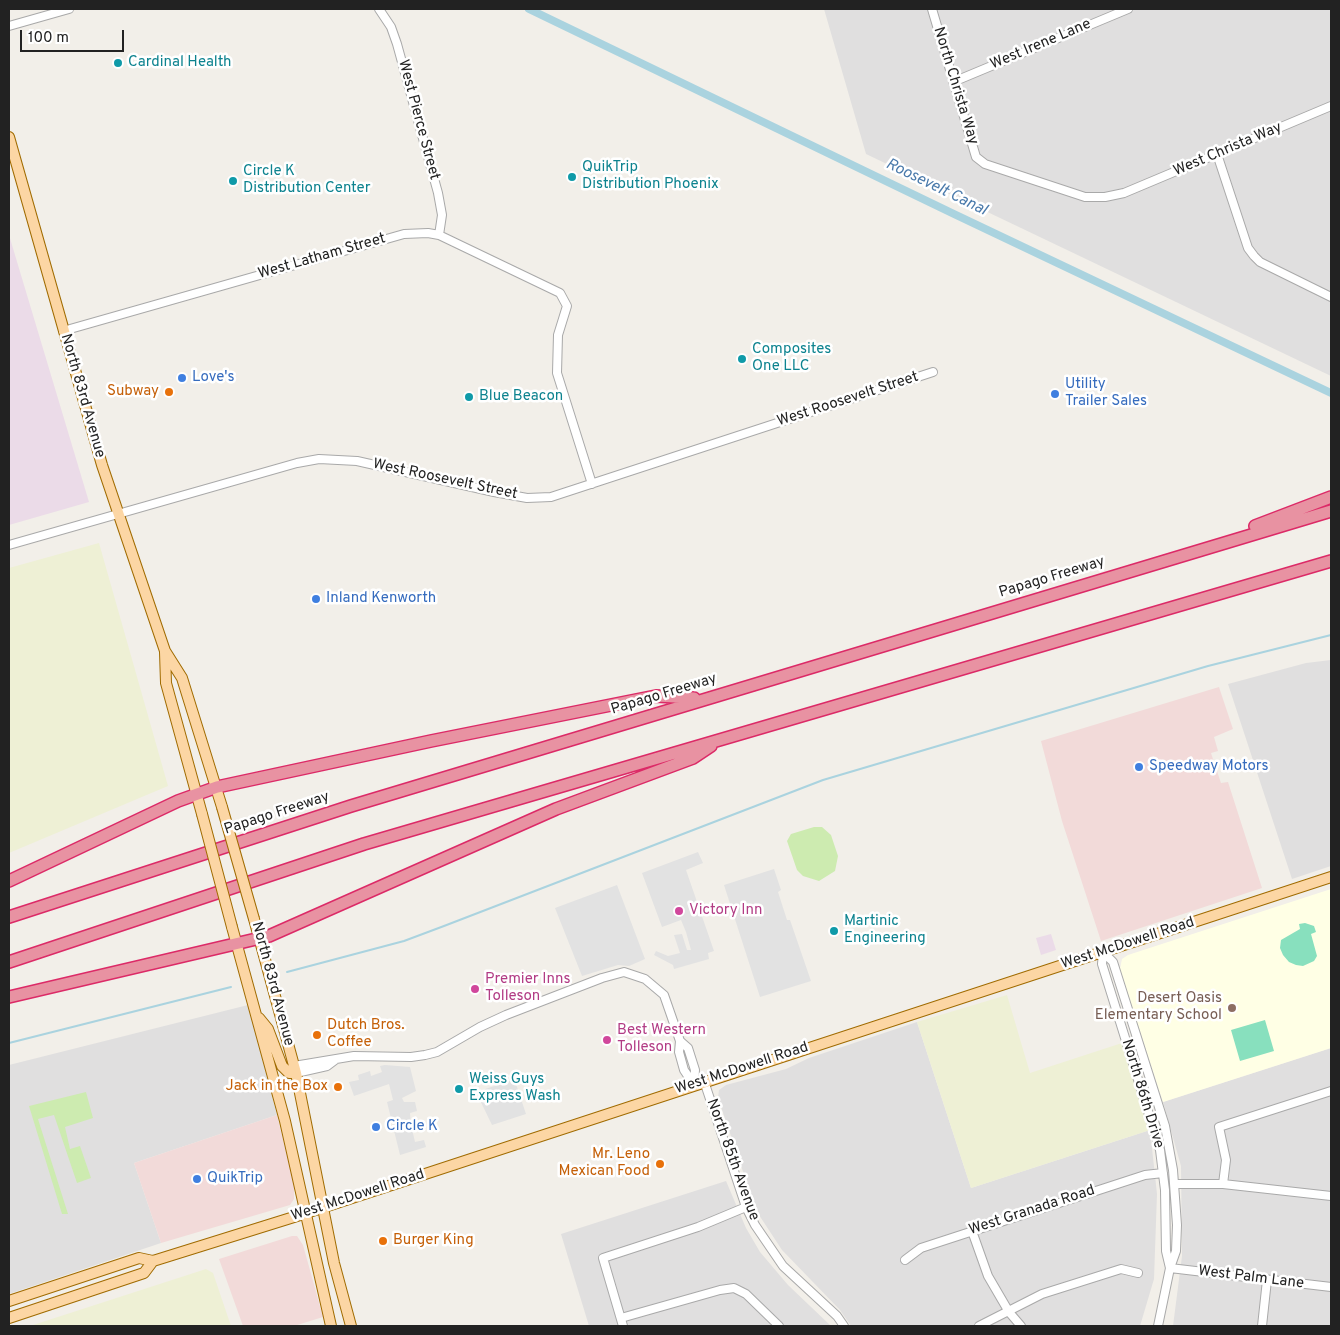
<!DOCTYPE html>
<html>
<head>
<meta charset="utf-8">
<style>
  body { margin:0 }
  #map { position:relative; width:1340px; height:1335px; overflow:hidden; background:#f2efe9; font-family:Overpass,sans-serif }
  canvas { display:block }
  .frame { position:absolute; inset:0; border:10px solid #222; pointer-events:none }
  .scale { position:absolute; left:20px; top:30px; width:104px; height:22px; box-sizing:border-box; border:2px solid #222; border-top:0; padding-left:6px; font-size:15px; line-height:18px; white-space:nowrap; color:#222; -webkit-text-stroke:4px #fff; paint-order:stroke }
</style>
</head>
<body>
<div id="map">
<canvas width="1340" height="1335"></canvas>
<div class="frame"></div>
<div class="scale">100 m</div>
</div>
<script>
const ctx = document.querySelector('canvas').getContext('2d');
ctx.lineJoin = 'round';
function paint(path, color) {
  ctx.fillStyle = color;
  ctx.fill(path, 'evenodd');
}
function toPath(rows) {
  const path = new Path2D();
  for (const r of rows) {
    path.moveTo(r[0], r[1]);
    for (let i = 2; i < r.length; i += 2) path.lineTo(r[i], r[i + 1]);
  }
  return path;
}
function strokePath(path, color, width, dash) {
  ctx.strokeStyle = color;
  ctx.lineWidth = width;
  ctx.lineCap = dash ? 'butt' : 'round';
  ctx.setLineDash(dash || []);
  ctx.stroke(path);
}
function drawText(font, color, halo, rows, align = 'center') {
  ctx.font = font + ' Overpass,sans-serif';
  ctx.lineWidth = 5;
  ctx.setLineDash([]);
  ctx.textBaseline = 'middle';
  ctx.strokeStyle = halo;
  ctx.fillStyle = color;
  for (const [text, x, y, turn = 0] of rows) {
    ctx.save();
    ctx.translate(x, y);
    ctx.rotate((+turn || 0) * Math.PI / 180);
    ctx.textAlign = isNaN(turn) ? turn : align;
    if (halo) ctx.strokeText(text, 0, 0);
    ctx.fillText(text, 0, 0);
    ctx.restore();
  }
}
paint(toPath([
  [824,9,1331,9,1331,376,866,154],
  [1331,660,1331,866,1292,879,1228,684,1306,663],
  [248,1005,277,1115,134,1163,161,1243,9,1294,9,1065],
  [917,1022,971,1188,1150,1130,1157,1194,1154,1279,1140,1326,851,1326,840,1310,782,1250,759,1215,752,1198,718,1098,719,1090,726,1085,786,1069,809,1058],
  [1331,1048,1331,1326,1173,1326,1182,1256,1181,1166,1163,1102],
  [726,1181,746,1228,760,1252,788,1285,831,1326,589,1326,561,1234]
]), '#e0dfdf');
paint(toPath([
  [1219,687,1233,729,1214,737,1218,751,1211,753,1221,783,1228,782,1262,888,1101,941,1062,821,1041,741],
  [277,1115,294,1185,294,1199,290,1205,161,1243,134,1163],
  [292,1236,297,1236,303,1245,323,1317,294,1326,243,1326,219,1259]
]), '#f2dad9');
paint(toPath([
  [9,235,89,502,9,525],
  [1051,934,1056,950,1041,955,1036,938]
]), '#ebdbe8');
paint(toPath([
  [1331,889,1331,1048,1163,1102,1120,969,1122,959,1128,955]
]), '#ffffe5');
paint(toPath([
  [99,543,168,786,9,853,9,568],
  [1007,995,1030,1073,1122,1043,1150,1130,971,1188,917,1022],
  [206,1269,213,1273,231,1326,30,1326]
]), '#eef0d5');
paint(toPath([
  [814,827,822,827,831,835,838,856,835,871,819,881,803,876,797,870,787,841,791,834],
  [86,1092,93,1118,65,1127,70,1149,80,1146,91,1178,77,1183,54,1115,38,1119,68,1214,62,1214,29,1106]
]), '#cdebb0');
paint(toPath([
  [1305,923,1314,926,1316,932,1311,934,1317,956,1314,961,1303,966,1296,965,1289,962,1283,955,1280,948,1281,940,1300,929,1299,924],
  [1265,1020,1274,1051,1240,1061,1231,1030]
]), '#88e0be');
paint(toPath([
  [698,852,703,863,686,870,714,951,708,953,709,959,674,969,673,965,654,955,656,951,668,956,680,953,674,935,682,934,687,950,691,950,686,932,681,920,662,927,642,873],
  [774,869,781,890,778,892,787,920,790,920,811,981,760,997,724,885],
  [617,885,645,959,629,966,618,965,582,976,555,908],
  [385,1065,410,1067,416,1091,402,1098,404,1102,415,1102,417,1111,410,1113,411,1125,415,1142,424,1140,426,1147,400,1155,387,1102,393,1100,389,1084,354,1096,349,1082,359,1080,358,1075,370,1071,371,1076,382,1072,380,1066],
  [513,1080,516,1084,526,1114,492,1125,476,1092]
]), '#e2e2e2');
strokePath(toPath([
  [287,972,404,941,444,926,823,780,1208,666,1331,635],
  [9,1043,231,987]
]), '#aad3df', 2);
strokePath(toPath([
  [529,9,954,214,1331,393]
]), '#aad3df', 8);
const minor = toPath([
  [379,9,391,27,397,44,438,193,442,215,439,235],
  [932,9,976,157,985,164,1085,197,1105,197,1124,193,1331,106],
  [9,26,69,9],
  [953,82,1128,9],
  [1217,154,1248,248,1254,256,1260,262,1331,297],
  [63,331,404,234,428,233,439,235,560,293,567,306,558,335,557,373,592,484],
  [9,545,297,463,319,459,357,461,494,492,527,498,551,497,933,372],
  [1103,952,1113,962,1165,1126,1173,1170,1177,1225,1176,1251,1170,1268,1158,1326],
  [1103,952,1102,964,1160,1150,1165,1190,1166,1251,1170,1268],
  [680,1041,688,1048,695,1070,694,1084],
  [294,1066,354,1056,411,1057,425,1055,437,1052,480,1027,506,1015,602,978,624,972,645,979,664,995,680,1041,679,1052,684,1070,694,1085],
  [296,1073,327,1066,335,1060],
  [704,1081,746,1207,755,1225,783,1266,837,1316,844,1326],
  [1175,1184,1223,1184,1331,1196],
  [1223,1184,1226,1160,1219,1127,1331,1091],
  [972,1231,988,1276,1009,1312,1021,1326],
  [905,1260,921,1248,1145,1175,1163,1173],
  [1170,1268,1331,1287],
  [621,1318,720,1290,734,1288,746,1294,779,1326],
  [623,1326,603,1258,698,1227,746,1207],
  [979,1326,1042,1294,1121,1269,1138,1273],
  [1262,1326,1267,1280]
]);
const major = toPath([
  [9,137,102,465,165,651,182,678,222,807],
  [165,652,166,683,202,814],
  [254,919,296,1073,334,1263,351,1326],
  [232,927,285,1121,331,1326],
  [259,1018,268,1029,282,1066,289,1073,296,1073],
  [9,1301,139,1258,153,1261,294,1217,1331,877],
  [9,1318,144,1273,153,1261]
]);
const highway = toPath([
  [1255,526,1331,497],
  [9,881,178,801,217,787,431,741,656,696,694,698],
  [9,917,351,806,1331,511],
  [9,962,364,844,1331,561],
  [9,997,269,936,556,809,693,758,711,746]
]);
strokePath(minor, '#a9a9a9', 10);
strokePath(major, '#a06b00', 12);
strokePath(highway, '#dc2a67', 14);
strokePath(minor, '#fff', 8);
strokePath(major, '#fcd6a4', 10);
strokePath(highway, '#e892a2', 11);
const majorBridge = toPath([
  [222,807,254,919],
  [202,814,232,927]
]);
strokePath(majorBridge, '#a06b00', 12, []);
strokePath(majorBridge, '#fcd6a4', 10);
for (const [x, y, r, color] of [
  [118,63,5,"#0f9aa8"],
  [572,177,5,"#0f9aa8"],
  [233,181,5,"#0f9aa8"],
  [742,359,5,"#0f9aa8"],
  [182,378,5,"#3f7fe0"],
  [169,392,5,"#e8710a"],
  [1055,394,5,"#3f7fe0"],
  [469,397,5,"#0f9aa8"],
  [316,599,5,"#3f7fe0"],
  [1139,767,5,"#3f7fe0"],
  [679,911,5,"#d1479c"],
  [834,931,5,"#0f9aa8"],
  [475,989,5,"#d1479c"],
  [1232,1008,5,"#8d6e63"],
  [317,1035,5,"#e8710a"],
  [607,1040,5,"#d1479c"],
  [338,1087,5,"#e8710a"],
  [459,1089,5,"#0f9aa8"],
  [376,1127,5,"#3f7fe0"],
  [660,1164,5,"#e8710a"],
  [197,1179,5,"#3f7fe0"],
  [383,1241,5,"#e8710a"]
]) {
  const dot = new Path2D();
  dot.arc(x, y, r, 0, 2 * Math.PI);
  ctx.fillStyle = color;
  ctx.fill(dot);
  strokePath(dot, '#fff', 2);
}
drawText('15px', '#222', '#fff', [
  ["West Irene Lane",1041,45,-23],
  ["North Christa Way",955,86,73],
  ["West Pierce Street",418,120,75],
  ["West Christa Way",1228,150,-23],
  ["West Latham Street",322,257,-16],
  ["North 83rd Avenue",82,396,74],
  ["West Roosevelt Street",848,400,-18],
  ["West Roosevelt Street",445,480,12],
  ["Papago Freeway",1052,578,-17],
  ["Papago Freeway",664,695,-17],
  ["Papago Freeway",277,814,-18],
  ["West McDowell Road",1128,944,-18],
  ["North 83rd Avenue",272,984,75],
  ["West McDowell Road",742,1069,-18],
  ["North 86th Drive",1142,1094,73],
  ["North 85th Avenue",732,1160,70],
  ["West McDowell Road",358,1196,-18],
  ["West Granada Road",1032,1211,-18],
  ["West Palm Lane",1251,1278,7]
]);
drawText('15px', '#0d838f', '#fff', [
  ["Cardinal Health",128,63],
  ["QuikTrip",582,168],
  ["Distribution Phoenix",582,185],
  ["Circle K",243,172],
  ["Distribution Center",243,189],
  ["Composites",752,350],
  ["One LLC",752,367],
  ["Blue Beacon",479,397],
  ["Martinic",844,922],
  ["Engineering",844,939],
  ["Weiss Guys",469,1080],
  ["Express Wash",469,1097]
], 'left');
drawText('15px', '#366cbe', '#fff', [
  ["Love's",192,378],
  ["Utility",1065,385],
  ["Trailer Sales",1065,402],
  ["Inland Kenworth",326,599],
  ["Speedway Motors",1149,767],
  ["Circle K",386,1127],
  ["QuikTrip",207,1179]
], 'left');
drawText('15px', '#c56008', '#fff', [
  ["Subway",159,392],
  ["Dutch Bros.",327,1026,"left"],
  ["Coffee",327,1043,"left"],
  ["Jack in the Box",328,1087],
  ["Mr. Leno",650,1155],
  ["Mexican Food",650,1172],
  ["Burger King",393,1241,"left"]
], 'right');
drawText('15px', '#b23c85', '#fff', [
  ["Victory Inn",689,911],
  ["Premier Inns",485,980],
  ["Tolleson",485,997],
  ["Best Western",617,1031],
  ["Tolleson",617,1048]
], 'left');
drawText('15px', '#785e54', '#fff', [
  ["Desert Oasis",1222,999],
  ["Elementary School",1222,1016]
], 'right');
drawText('italic 16px', '#4a7aab', '#fff', [
  ["Roosevelt Canal",936,188,26]
]);
</script>
</body>
</html>
